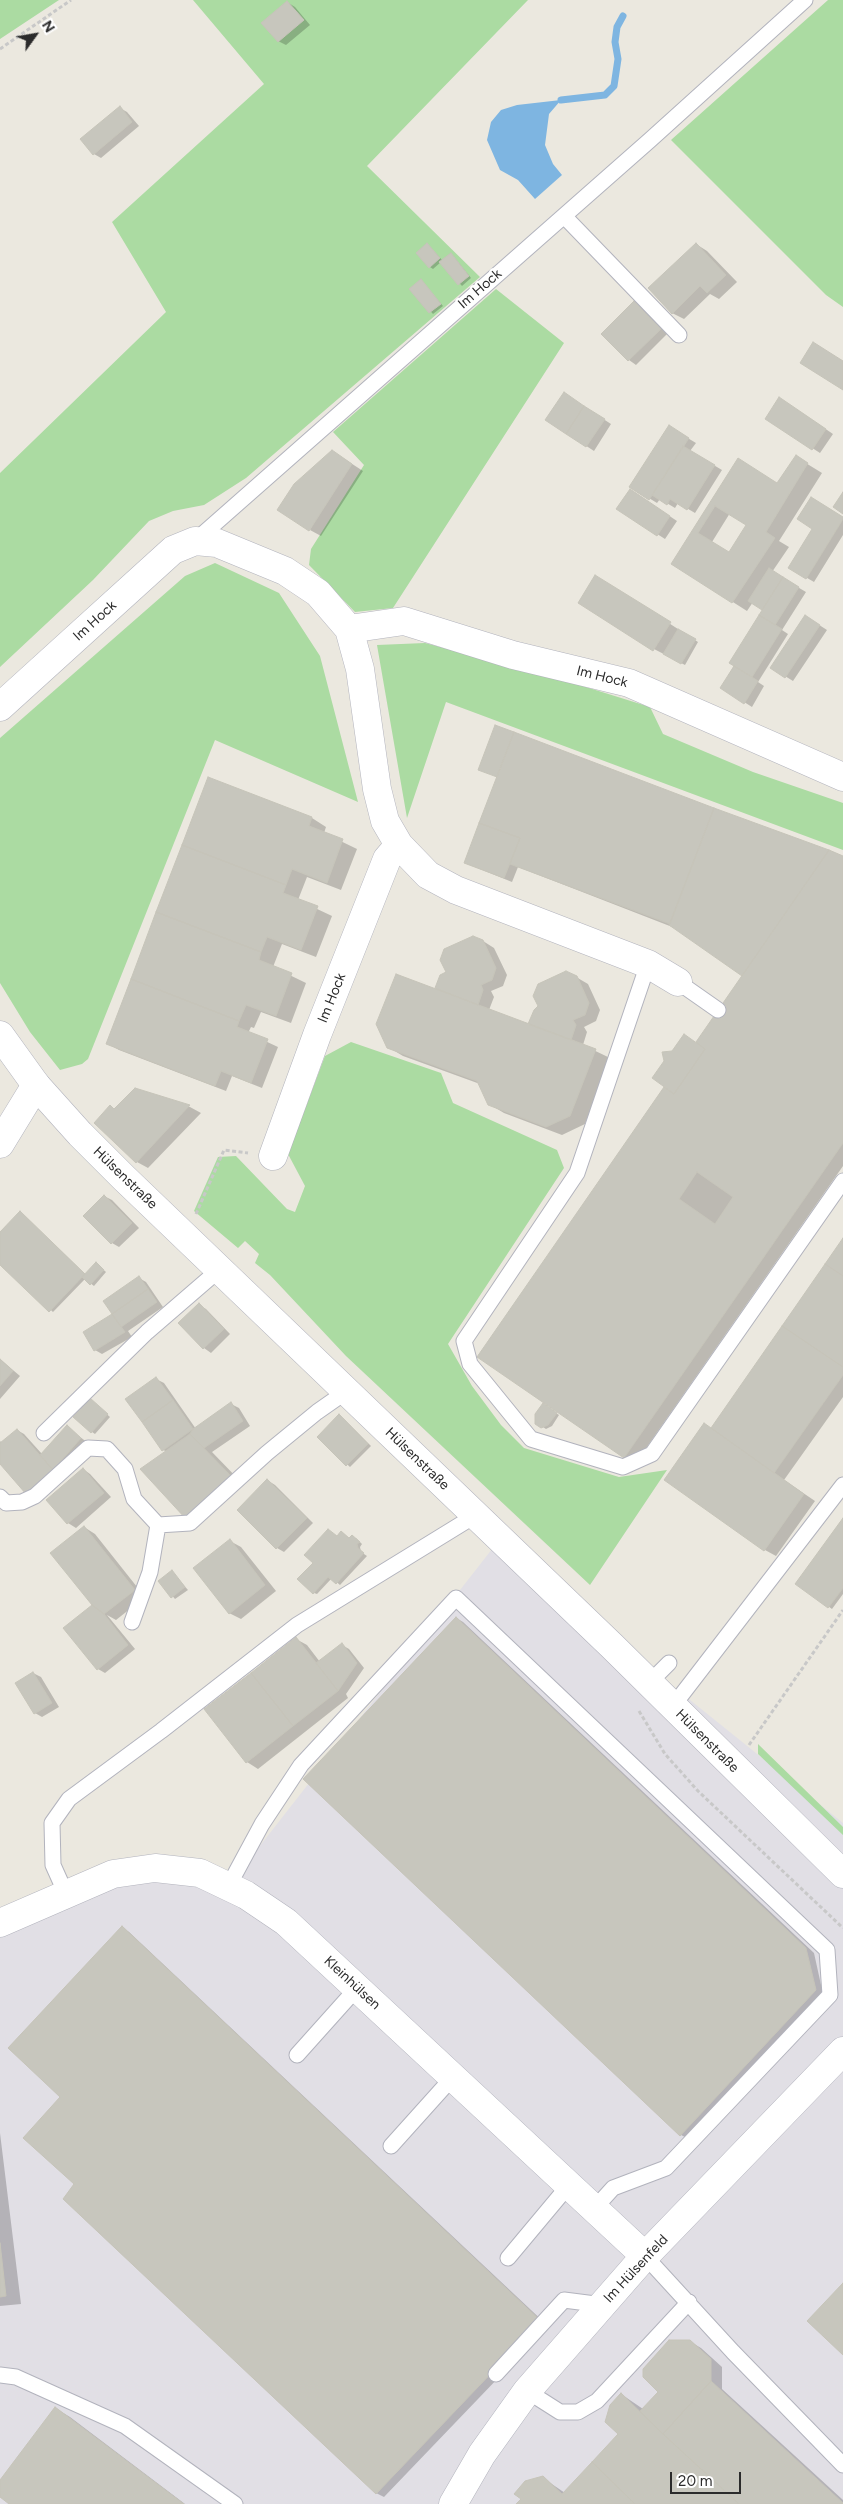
<!DOCTYPE html>
<html>
<head>
<meta charset="utf-8">
<style>
  body { margin:0 }
  #map { position:relative; width:843px; height:2504px; overflow:hidden; background:#ebe8df; font-family:Figtree,sans-serif }
  canvas { display:block }
  .north { position:absolute; left:10px; top:10px; width:50px; height:50px; -webkit-text-stroke:4px #fff; paint-order:stroke; rotate:58deg; font-size:14px; font-weight:700; line-height:20px; text-align:center; color:#2b2b2b }
  .north::after { content:''; display:block; margin:auto; width:18px; height:22px; background:#2b2b2b; clip-path:polygon(50% 0,100% 100%,50% 72%,0 100%) }
  .scale { position:absolute; left:670px; top:2472px; width:71px; height:22px; box-sizing:border-box; border:2px solid #2b2b2b; border-top:0; padding-left:6px; font-size:15px; line-height:18px; white-space:nowrap; color:#2b2b2b; -webkit-text-stroke:4px #fff; paint-order:stroke }
</style>
</head>
<body>
<div id="map">
<canvas width="843" height="2504"></canvas>
<div class="north">N</div>
<div class="scale">20 m</div>
</div>
<script>
const ctx = document.querySelector('canvas').getContext('2d');
ctx.lineJoin = 'round';
function paint(path, color) {
  ctx.fillStyle = color;
  ctx.fill(path, 'evenodd');
}
function toPath(rows) {
  const path = new Path2D();
  for (const r of rows) {
    path.moveTo(r[0], r[1]);
    for (let i = 2; i < r.length; i += 2) path.lineTo(r[i], r[i + 1]);
  }
  return path;
}
function strokePath(path, color, width, dash) {
  ctx.strokeStyle = color;
  ctx.lineWidth = width;
  ctx.lineCap = dash ? 'butt' : 'round';
  ctx.setLineDash(dash || []);
  ctx.stroke(path);
}
function drawText(font, color, halo, rows, align = 'center') {
  ctx.font = font + ' Figtree,sans-serif';
  ctx.lineWidth = 4.5;
  ctx.setLineDash([]);
  ctx.textBaseline = 'middle';
  ctx.strokeStyle = halo;
  ctx.fillStyle = color;
  for (const [text, x, y, turn = 0] of rows) {
    ctx.save();
    ctx.translate(x, y);
    ctx.rotate((+turn || 0) * Math.PI / 180);
    ctx.textAlign = isNaN(turn) ? turn : align;
    if (halo) ctx.strokeText(text, 0, 0);
    ctx.fillText(text, 0, 0);
    ctx.restore();
  }
}
paint(toPath([
  [496,1544,843,1823,843,2504,0,2504,0,1930,148,1863,234,1879]
]), '#e1dfe5');
paint(toPath([
  [0,0,59,0,0,39],
  [193,0,528,0,367,166,480,277,246,478,204,505,173,511,149,521,93,580,0,667,0,473,166,312,112,222,264,84],
  [828,0,843,0,843,307,826,295,671,140],
  [496,289,564,343,393,608,355,612,309,565,311,549,364,465,333,432],
  [215,563,279,593,320,656,358,802,215,740,88,1059,82,1064,60,1070,30,1032,0,983,0,738,185,576],
  [425,643,541,673,650,707,663,734,753,772,843,803,843,850,446,702,407,818,377,645],
  [351,1042,441,1073,453,1103,557,1150,564,1168,448,1344,472,1386,501,1425,524,1448,619,1477,667,1470,590,1585,346,1356,270,1275,255,1263,259,1254,245,1241,238,1248,194,1211,218,1157,236,1156,287,1209,295,1212,305,1186,288,1154,325,1056],
  [758,1744,843,1827,843,1835,758,1754]
]), '#abdba2');
paint(toPath([
  [561,100,549,114,545,145,553,164,562,175,535,199,518,180,500,170,487,140,491,122,501,110,517,105]
]), '#7eb5e1');
paint(toPath([
  [287,2,295,7,310,25,286,45,278,41],
  [120,108,127,112,139,126,101,158,94,154],
  [427,244,443,261,451,255,454,257,471,278,462,286,441,262,433,269,430,267,417,253],
  [696,244,707,251,737,282,719,299,710,294,684,319,672,313],
  [421,281,443,306,433,314,411,289],
  [634,303,641,307,667,334,636,365,629,360,602,334],
  [571,398,611,424,594,451,547,420],
  [787,403,833,434,820,453,766,418],
  [676,431,696,443,690,451,722,470,695,513,678,503,675,508,660,499,657,503,631,487],
  [796,457,822,473,779,541,789,547,772,572,806,592,782,630,788,634,758,682,764,686,752,707,722,688,764,609,753,602,747,611,673,564,738,460,778,484],
  [730,513,748,525,729,553,712,542],
  [343,458,363,471,321,536,310,530],
  [638,495,677,521,665,539,618,509],
  [843,518,843,535,814,582,790,568],
  [607,583,698,642,685,665,654,649],
  [813,621,827,630,793,681,772,668],
  [209,779,312,818,326,827,324,833,357,849,341,890,307,877,298,900,332,916,316,957,282,944,273,967,306,983,291,1023,261,1012,254,1028,251,1027,248,1033,278,1047,262,1088,232,1076,226,1091,119,1050,108,1044],
  [481,823,843,857,843,1166,635,1464,624,1457,672,1091,666,1061,673,1052,696,1043,743,976,680,930,518,867,512,882,465,863],
  [483,941,494,948,507,975,503,986,491,991,494,997,489,1010,529,1025,576,977,588,984,600,1010,596,1021,584,1027,587,1032,583,1045,610,1058,585,1124,562,1135,504,1113,489,1104,480,1084,403,1056,388,1047,435,990,441,976],
  [136,1089,190,1107,201,1113,148,1168,137,1162,115,1110],
  [104,1196,112,1200,139,1228,119,1247,112,1243],
  [20,1212,86,1275,97,1264,106,1272,94,1286,85,1279,53,1312,0,1263,0,1234],
  [843,1240,843,1397,784,1480,815,1501,776,1556,765,1550,712,1429],
  [139,1278,146,1282,163,1307,128,1331,132,1337,102,1354,95,1350,114,1314],
  [199,1305,206,1309,230,1334,211,1353,204,1348,180,1323],
  [0,1359,20,1376,0,1399],
  [156,1379,164,1383,196,1429,231,1404,239,1408,250,1426,212,1452,242,1483,163,1450],
  [93,1402,110,1417,95,1434,92,1432],
  [543,1405,559,1415,552,1426,546,1429,537,1423],
  [343,1418,371,1446,350,1467,319,1437],
  [67,1427,88,1443,61,1474,0,1462,0,1441,2,1443,17,1430,24,1434,42,1454],
  [83,1469,90,1474,111,1497,76,1528,68,1523,48,1500],
  [267,1480,275,1485,313,1523,284,1552,277,1548],
  [843,1520,843,1594,832,1609,797,1584],
  [84,1527,95,1534,145,1597,116,1620,107,1615,135,1649,105,1673,98,1669,94,1605],
  [341,1532,350,1539,356,1538,362,1544,360,1547,361,1552,367,1556,340,1585,332,1578,317,1594,314,1593,337,1537],
  [230,1541,241,1547,276,1591,241,1619,229,1613],
  [172,1572,188,1590,175,1599,160,1581],
  [456,1618,463,1622,814,1953,823,1994,689,2139,681,2135],
  [296,1639,307,1645,320,1662,342,1645,349,1649,364,1668,346,1694,348,1698,258,1769,247,1762],
  [33,1673,41,1677,59,1707,42,1717,35,1713],
  [122,1928,129,1932,548,2326,384,2497,376,2493,62,2097],
  [0,2133,21,2304,0,2306],
  [689,2341,701,2348,722,2367,722,2389,843,2500,843,2504,518,2504,543,2478,565,2493,620,2434,621,2394,643,2409,659,2392],
  [55,2408,70,2417,185,2504,11,2504,0,2495,0,2482]
]), '#0003');
strokePath(toPath([
  [561,100,605,95,614,86,618,59,615,42,617,27,623,16]
]), '#7eb5e1', 7);
const building = toPath([
  [287,1,304,20,278,42,261,23,287,1],
  [120,106,132,122,93,155,80,139,120,106],
  [427,243,440,258,429,268,416,253,427,243],
  [696,243,726,275,707,293,700,286,672,314,648,288,696,243],
  [451,253,469,276,458,285,439,262,451,253],
  [421,279,441,304,429,313,409,289,421,279],
  [634,301,661,329,628,361,601,334,634,301],
  [813,342,843,361,843,390,800,363,813,342],
  [564,392,584,406,566,434,545,420,564,392],
  [779,397,826,429,812,450,765,419,779,397],
  [584,406,605,419,586,447,566,434,584,406],
  [669,425,689,438,649,500,629,487,669,425],
  [683,446,715,465,687,510,670,499,667,505,652,495,683,446],
  [332,450,352,464,309,531,277,510,294,484,332,450],
  [796,455,808,463,766,532,775,538,732,603,671,564,738,458,777,483,796,455],
  [715,506,746,525,729,552,698,533,715,506],
  [630,489,670,516,657,536,616,509,630,489],
  [843,492,843,514,833,507,843,492],
  [811,497,843,517,843,519,806,579,788,568,812,529,797,519,811,497],
  [769,568,783,577,762,610,748,601,769,568],
  [595,575,671,622,653,651,578,603,595,575],
  [783,577,799,587,775,625,759,615,783,577],
  [759,615,782,629,752,677,729,663,759,615],
  [805,615,820,625,785,678,770,668,805,615],
  [678,629,696,639,681,664,663,654,678,629],
  [734,666,758,681,744,704,720,688,734,666],
  [495,725,514,732,497,777,478,770,495,725],
  [514,732,714,808,670,924,510,864,520,838,479,823,514,732],
  [208,777,312,817,309,826,343,839,327,883,292,869,286,885,182,845,208,777],
  [714,808,829,850,742,976,669,925,714,808],
  [479,823,520,838,504,878,464,863,479,823],
  [182,845,286,885,283,893,318,906,301,950,267,937,261,952,156,912,182,845],
  [829,850,843,856,843,1143,624,1458,477,1357,664,1087,674,1094,705,1049,696,1042,829,850],
  [156,912,261,952,259,960,292,973,276,1016,246,1005,239,1021,131,979,156,912],
  [473,936,483,940,496,968,492,980,481,985,483,990,478,1005,435,988,440,975,446,972,440,960,444,949,473,936],
  [566,971,577,976,589,1003,585,1015,573,1020,576,1025,571,1040,528,1024,534,1010,538,1006,533,996,538,984,566,971],
  [396,974,596,1049,570,1116,546,1127,488,1105,477,1081,387,1048,376,1024,396,974],
  [131,979,239,1021,237,1027,268,1039,251,1083,221,1071,215,1086,106,1044,131,979],
  [684,1034,705,1049,674,1094,652,1078,664,1061,662,1052,672,1051,684,1034],
  [135,1088,190,1105,136,1163,94,1123,110,1105,114,1109,135,1088],
  [697,1172,733,1197,715,1224,679,1199,697,1172],
  [104,1195,132,1223,111,1244,83,1216,104,1195],
  [20,1211,85,1274,49,1312,0,1265,0,1232,20,1211],
  [843,1238,843,1276,825,1264,843,1238],
  [96,1262,104,1270,90,1285,82,1277,96,1262],
  [825,1264,843,1276,843,1367,782,1326,825,1264],
  [139,1276,148,1289,112,1314,103,1301,139,1276],
  [148,1289,157,1302,121,1327,112,1314,148,1289],
  [199,1303,224,1329,203,1349,178,1323,199,1303],
  [112,1314,125,1332,94,1351,83,1332,112,1314],
  [782,1326,843,1367,843,1375,774,1473,711,1428,782,1326],
  [0,1359,13,1371,0,1386,0,1359],
  [156,1377,173,1400,142,1422,125,1399,156,1377],
  [90,1398,108,1414,91,1433,73,1417,90,1398],
  [173,1400,193,1429,162,1451,142,1422,173,1400],
  [231,1402,243,1421,204,1448,190,1434,193,1429,231,1402],
  [543,1403,557,1413,548,1425,541,1428,535,1424,535,1414,543,1403],
  [339,1414,368,1444,346,1466,317,1437,339,1414],
  [704,1423,804,1494,764,1551,664,1480,704,1423],
  [67,1425,81,1438,53,1470,40,1455,67,1425],
  [17,1429,53,1470,26,1494,0,1464,0,1443,17,1429],
  [190,1434,231,1476,186,1519,140,1469,190,1434],
  [83,1468,104,1493,67,1524,46,1500,83,1468],
  [267,1479,307,1518,276,1549,237,1510,267,1479],
  [843,1518,843,1588,828,1608,795,1584,843,1518],
  [84,1526,135,1590,104,1614,92,1605,50,1553,84,1526],
  [328,1529,337,1536,341,1531,349,1538,352,1535,360,1542,357,1544,358,1548,364,1553,336,1584,328,1577,313,1594,297,1579,313,1563,304,1555,328,1529],
  [230,1539,265,1585,229,1614,193,1568,230,1539],
  [172,1570,185,1587,171,1598,158,1581,172,1570],
  [92,1605,104,1614,128,1645,97,1670,63,1628,92,1605],
  [456,1617,806,1948,816,1990,680,2136,303,1779,456,1617],
  [296,1637,338,1691,293,1726,251,1673,296,1637],
  [342,1643,357,1663,338,1691,316,1663,342,1643],
  [33,1672,52,1703,34,1714,15,1683,33,1672],
  [251,1673,293,1726,246,1763,204,1709,251,1673],
  [122,1926,541,2321,376,2494,63,2199,74,2184,23,2138,60,2097,8,2048,122,1926],
  [0,2243,6,2296,0,2297,0,2243],
  [843,2283,843,2355,807,2321,843,2283],
  [669,2340,690,2340,711,2359,711,2381,663,2434,640,2411,658,2392,643,2377,643,2369,669,2340],
  [711,2381,843,2503,843,2504,739,2504,663,2434,711,2381],
  [621,2393,663,2434,739,2504,635,2504,592,2462,618,2434,605,2422,610,2405,621,2393],
  [55,2407,184,2504,9,2504,0,2497,0,2480,55,2407],
  [592,2462,635,2504,516,2504,521,2499,514,2494,525,2481,543,2476,562,2494,592,2462]
]);
paint(building, '#c7c6bd');
strokePath(building, '#c6c4b9', 1);
const service = toPath([
  [564,216,679,335],
  [195,541,650,140,805,0],
  [648,964,577,1173,464,1341,470,1364,531,1439,623,1467,652,1454,843,1181],
  [678,982,718,1010],
  [44,1433,147,1332,220,1269],
  [0,1497,6,1503,22,1502,35,1496,88,1448,107,1449,125,1469,134,1499,158,1525,190,1523,267,1453,317,1412,347,1391],
  [132,1622,150,1572,158,1525],
  [649,1683,669,1663],
  [673,1706,843,1485],
  [228,1887,262,1824,301,1765,456,1598,827,1950,830,1995,666,2168,613,2188,594,2209],
  [66,1894,53,1865,52,1823,69,1799,161,1731,297,1625,476,1515],
  [297,2055,357,1988],
  [391,2146,453,2077],
  [645,2256,733,2352,843,2465],
  [508,2258,569,2185],
  [496,2374,564,2300,603,2305],
  [0,2375,16,2377,125,2426,235,2504],
  [527,2391,560,2412,578,2412,597,2401,689,2302]
]);
const minor = toPath([
  [349,629,404,621,513,655,629,683,843,777],
  [0,707,173,550,195,541,217,543,285,571,318,593,349,629,360,669,377,789,385,821,399,845,428,875,456,890,648,964,678,982],
  [0,1144,36,1085],
  [273,1156,317,1035,387,859,399,845],
  [0,1923,113,1874,155,1868,200,1873,246,1895,286,1922,645,2256],
  [453,2504,482,2454,527,2391,645,2256,843,2051]
]);
const secondary = toPath([
  [0,1035,36,1085,80,1134,123,1177,612,1646,843,1874]
]);
strokePath(service, '#b2b3bd', 17);
strokePath(minor, '#b2b3bd', 29);
strokePath(secondary, '#b2b3bd', 29);
strokePath(toPath([
  [0,49,71,0],
  [196,1214,224,1150,248,1153],
  [639,1711,665,1754,698,1791,843,1928],
  [749,1745,843,1610]
]), '#c8c8c8', 3, [4, 2.5]);
strokePath(service, '#fff', 15);
strokePath(minor, '#fff', 28);
strokePath(secondary, '#fff', 28);
drawText('14px', '#2b2b2b', '#fff', [
  ["Im Hock",480,289,-41],
  ["Im Hock",95,621,-42],
  ["Im Hock",602,677,14],
  ["Im Hock",332,998,-68],
  ["Hülsenstraße",125,1178,44],
  ["Hülsenstraße",417,1459,44],
  ["Hülsenstraße",707,1741,45],
  ["Kleinhülsen",352,1983,43],
  ["Im Hülsenfeld",636,2269,-47]
]);
</script>
</body>
</html>
